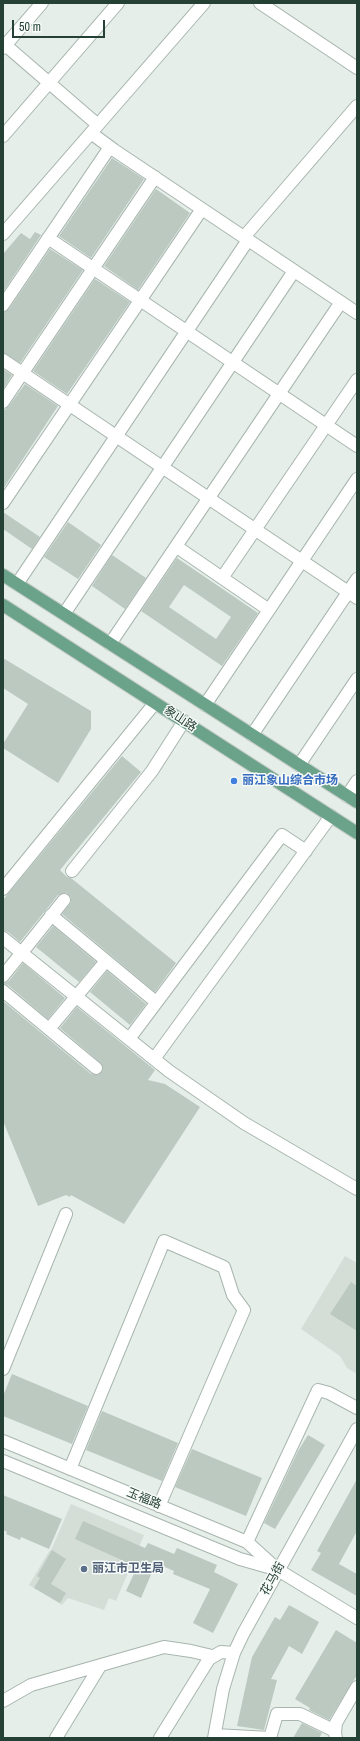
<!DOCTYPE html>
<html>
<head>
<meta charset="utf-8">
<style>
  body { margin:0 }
  #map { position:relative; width:360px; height:1741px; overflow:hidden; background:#e6eee9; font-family:"Archivo Narrow",sans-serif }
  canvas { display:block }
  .frame { position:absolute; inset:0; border:4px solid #254034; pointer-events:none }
  .scale { position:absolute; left:12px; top:20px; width:93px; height:18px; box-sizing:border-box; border:2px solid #254034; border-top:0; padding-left:5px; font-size:12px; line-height:14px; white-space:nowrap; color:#254034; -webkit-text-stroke:3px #f6faf8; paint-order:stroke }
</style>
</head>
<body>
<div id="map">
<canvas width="360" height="1741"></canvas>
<div class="frame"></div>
<div class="scale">50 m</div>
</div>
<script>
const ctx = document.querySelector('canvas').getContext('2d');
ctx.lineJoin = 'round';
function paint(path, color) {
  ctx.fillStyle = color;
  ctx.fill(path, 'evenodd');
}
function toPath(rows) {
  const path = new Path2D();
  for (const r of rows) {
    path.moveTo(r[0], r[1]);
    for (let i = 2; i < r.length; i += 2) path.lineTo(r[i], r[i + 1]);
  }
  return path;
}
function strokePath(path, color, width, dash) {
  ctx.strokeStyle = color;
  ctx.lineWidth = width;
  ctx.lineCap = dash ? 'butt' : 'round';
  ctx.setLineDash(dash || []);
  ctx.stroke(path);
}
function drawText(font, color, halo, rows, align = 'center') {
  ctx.font = font + ' "Archivo Narrow","Noto Sans SC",sans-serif';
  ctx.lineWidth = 3;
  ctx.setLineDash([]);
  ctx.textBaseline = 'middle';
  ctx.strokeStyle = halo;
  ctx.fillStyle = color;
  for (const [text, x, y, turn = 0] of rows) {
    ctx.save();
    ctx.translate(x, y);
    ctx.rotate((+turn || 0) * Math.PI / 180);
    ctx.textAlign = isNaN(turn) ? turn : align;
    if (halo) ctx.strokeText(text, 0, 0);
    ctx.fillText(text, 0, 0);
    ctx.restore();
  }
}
paint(toPath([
  [345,1256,357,1263,357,1374,347,1368,340,1356,301,1329],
  [71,1504,144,1535,116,1601,109,1598,104,1610,68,1598,62,1605,29,1585,48,1553,52,1548]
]), '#d4ded7');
paint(toPath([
  [112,158,144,179,91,258,59,236],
  [156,189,190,213,138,290,104,266],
  [35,232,41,235,3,292,3,254,21,233,30,239],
  [50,249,83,270,20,363,3,353,3,312,9,309],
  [95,279,130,302,67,394,33,371],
  [3,369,12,375,3,389],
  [25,384,58,406,3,489,3,411,9,406],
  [3,512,40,537,32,549,3,529],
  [68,522,101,545,78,579,44,557],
  [112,555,146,578,125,609,92,586],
  [177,558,258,613,222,666,141,611],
  [184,585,231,617,216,639,169,607],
  [3,658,91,711,91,729,58,783,3,748,3,744,28,704,3,688],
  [122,756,141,772,60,870,67,877,71,878,176,963,155,992,62,914,71,902,71,897,66,893,58,895,20,942,8,932,3,931,3,900],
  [53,926,96,962,79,982,36,947],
  [23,963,65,998,48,1019,8,985,3,984,9,981],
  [107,971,146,1004,130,1025,90,992],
  [3,1001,91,1074,98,1075,103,1070,101,1063,60,1028,77,1007,155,1070,148,1080,165,1084,200,1107,124,1224,71,1195,70,1197,66,1195,38,1206,3,1121],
  [351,1282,357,1286,357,1331,330,1314],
  [12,1374,88,1406,72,1444,3,1416,3,1396],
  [102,1411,178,1443,162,1481,86,1450],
  [308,1435,325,1445,275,1529,264,1523,298,1451],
  [192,1449,262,1478,246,1516,175,1487],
  [357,1479,357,1531,339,1564,357,1574,357,1596,311,1570,321,1553,317,1551],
  [3,1495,62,1519,49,1549,21,1537,20,1540,6,1534,7,1532,3,1530],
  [83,1521,145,1548,148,1543,174,1554,177,1548,217,1565,214,1572,238,1584,213,1633,193,1623,210,1589,173,1574,174,1571,156,1563,141,1598,126,1591,137,1567,75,1539],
  [52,1550,66,1559,51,1584,66,1593,60,1603,34,1588,40,1578,37,1576],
  [289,1605,319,1622,302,1654,289,1646,271,1679,277,1680,264,1730,237,1726,252,1657,275,1617,280,1620],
  [336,1630,357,1643,357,1675,329,1720,309,1710,310,1708,295,1699],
  [302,1723,322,1733,319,1738,293,1738]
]), '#bbc9c1');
const minor = toPath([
  [260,3,357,68],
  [3,43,98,125],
  [3,48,42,3],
  [91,133,114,150,357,313],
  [3,136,118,3],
  [3,234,204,3],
  [244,237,357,106],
  [48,238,357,446],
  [3,305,110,147],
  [3,360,357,598],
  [3,402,155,177],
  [3,503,202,209],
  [177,547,269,610],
  [222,578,357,380],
  [17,584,248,240],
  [64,614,294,271],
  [110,644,341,302],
  [205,705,357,479],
  [252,735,357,579],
  [299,765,357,679],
  [347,796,357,781],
  [72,871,152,771,184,721],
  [3,889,155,703],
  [51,915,156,1002],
  [3,938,169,1071,244,1123,357,1189],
  [3,976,64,900],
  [3,991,96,1068],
  [49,1029,106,961],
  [129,1039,282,835,306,851],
  [154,1059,331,816],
  [3,1369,66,1214],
  [3,1441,247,1542,278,1570,357,1618],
  [3,1461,240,1559,275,1569],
  [70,1469,164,1241,224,1267,233,1295,244,1310,159,1506],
  [247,1542,318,1390,329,1393,357,1408],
  [3,1701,31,1685,164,1647,191,1651,212,1656],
  [215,1735,270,1738],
  [56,1738,100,1666],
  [160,1738,209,1659,221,1652,234,1653],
  [214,1738,223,1689,234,1653,243,1634,357,1429],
  [270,1738,277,1714,300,1714,335,1731],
  [336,1738,335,1733,336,1723,357,1687]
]);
const major = toPath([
  [3,575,357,802],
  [3,605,357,833]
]);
strokePath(minor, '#a8b6af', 14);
strokePath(major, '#c2cac6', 14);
strokePath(minor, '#fff', 12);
strokePath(major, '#6ba28a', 12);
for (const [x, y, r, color] of [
  [234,781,4,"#3f7fe0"],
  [84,1569,4,"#5c6f8a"]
]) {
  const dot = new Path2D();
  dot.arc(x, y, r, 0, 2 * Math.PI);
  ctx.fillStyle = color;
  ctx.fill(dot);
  strokePath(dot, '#f6faf8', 1.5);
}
drawText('12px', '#254034', '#f6faf8', [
  ["象山路",180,719,33],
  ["玉福路",144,1499,22],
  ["花马街",273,1579,-61]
]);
drawText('bold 12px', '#366cbe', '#f6faf8', [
  ["丽江象山综合市场",242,781]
], 'left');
drawText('bold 12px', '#4e5e75', '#f6faf8', [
  ["丽江市卫生局",92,1569]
], 'left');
</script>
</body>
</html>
